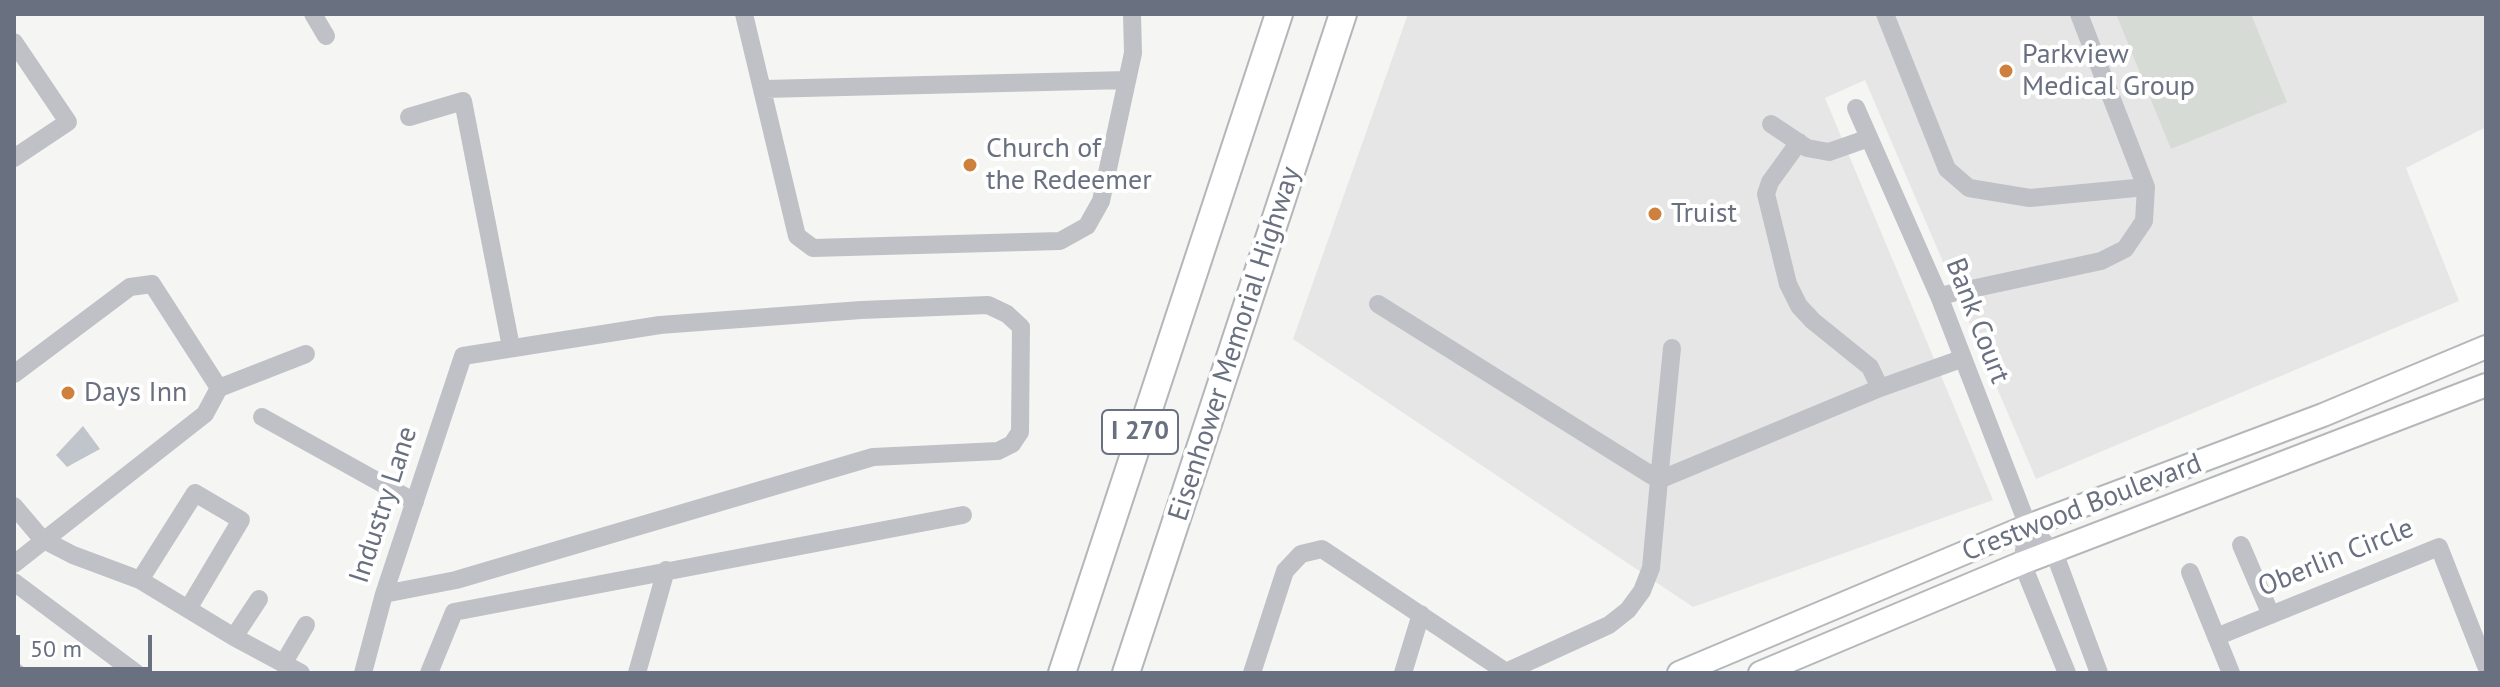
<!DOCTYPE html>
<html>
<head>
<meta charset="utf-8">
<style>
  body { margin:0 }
  #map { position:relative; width:2500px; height:687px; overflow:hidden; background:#f5f6f3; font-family:"PT Sans",sans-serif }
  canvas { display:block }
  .frame { position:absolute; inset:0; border:16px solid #697080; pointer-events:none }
  .scale { position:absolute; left:16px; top:635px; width:136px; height:36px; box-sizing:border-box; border:4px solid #697080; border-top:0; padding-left:10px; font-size:24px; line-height:28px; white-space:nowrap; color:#697080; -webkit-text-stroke:6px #fff; paint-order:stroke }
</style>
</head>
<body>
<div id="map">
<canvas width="2500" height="687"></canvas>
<div class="frame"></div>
<div class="scale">50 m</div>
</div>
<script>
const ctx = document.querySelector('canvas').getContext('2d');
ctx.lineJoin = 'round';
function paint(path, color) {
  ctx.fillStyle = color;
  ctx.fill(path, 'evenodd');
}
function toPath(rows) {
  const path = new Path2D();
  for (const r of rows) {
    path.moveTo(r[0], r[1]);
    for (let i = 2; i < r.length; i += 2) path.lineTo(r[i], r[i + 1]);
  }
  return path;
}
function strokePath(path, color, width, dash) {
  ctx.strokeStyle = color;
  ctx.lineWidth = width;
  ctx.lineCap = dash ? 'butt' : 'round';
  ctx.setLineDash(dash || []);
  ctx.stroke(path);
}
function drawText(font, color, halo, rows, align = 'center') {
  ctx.font = font + ' "PT Sans",sans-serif';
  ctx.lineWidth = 8;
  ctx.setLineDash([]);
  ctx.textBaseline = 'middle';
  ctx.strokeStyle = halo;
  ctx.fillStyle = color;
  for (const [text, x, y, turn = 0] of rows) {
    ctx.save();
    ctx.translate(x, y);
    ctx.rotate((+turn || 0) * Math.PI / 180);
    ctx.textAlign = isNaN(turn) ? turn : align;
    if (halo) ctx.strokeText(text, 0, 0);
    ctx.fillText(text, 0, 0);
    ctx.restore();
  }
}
paint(toPath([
  [1408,14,2486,14,2486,127,2406,168,2459,301,2036,479,1865,80,1825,98,1993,500,1693,607,1293,339]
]), '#e6e6e6');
paint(toPath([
  [2116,14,2251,14,2287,102,2171,149]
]), '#d6dcd5');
paint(toPath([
  [83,426,100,449,67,467,56,455]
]), '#c0c4cb');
const major = toPath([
  [1679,673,2028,526,2323,415,2486,347],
  [1760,673,2022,563,2486,385]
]);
const highway = toPath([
  [1062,673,1279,14],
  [1126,673,1343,14]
]);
strokePath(major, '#b5b7bb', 26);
strokePath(highway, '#b5b6ba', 30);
strokePath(toPath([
  [313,14,326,36],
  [744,14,797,236,813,248,1060,241,1087,226,1101,201,1133,53,1132,14],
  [1885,14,1947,169,1969,188,2030,198,2146,187],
  [14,42,68,122,14,158],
  [764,89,1127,80],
  [1856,108,1939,296,2028,526,2054,552,2099,673],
  [409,117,463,101,511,347],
  [1771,124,1807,148,1829,152,1869,138],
  [1799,142,1770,182,1766,194,1788,284,1799,306,1813,321,1870,367,1880,388],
  [1939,296,2101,261,2125,249,2144,221,2146,187,2079,14],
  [1378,304,1659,480,1672,348],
  [14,374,130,287,152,284,219,388],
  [262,417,415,502],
  [14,506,42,539,73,555,140,580,234,637,301,673],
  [2028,526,2022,563,2067,673],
  [2241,545,2271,615],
  [14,564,205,414,219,388,306,354],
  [2190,572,2231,673],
  [140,580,195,493,241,520,188,609],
  [14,582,136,673],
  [234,637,259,599],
  [2216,637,2439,547,2486,666],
  [283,664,306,625],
  [14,671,17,673],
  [363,673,384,594,463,356,660,325,861,310,988,305,1007,314,1021,327,1020,432,1012,444,998,451,873,457,456,580,384,594],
  [429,673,454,612,963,515],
  [637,673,666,570],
  [1252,673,1285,571,1301,554,1322,549,1506,672,1609,625,1628,610,1642,591,1651,568,1659,480,1880,388,1961,359],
  [1403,673,1421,614]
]), '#c0c1c6', 18);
strokePath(major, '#fff', 22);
strokePath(highway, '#fff', 26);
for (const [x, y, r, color] of [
  [2006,71,8,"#cd813c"],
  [970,165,8,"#cd813c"],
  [1655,214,8,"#cd813c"],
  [68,393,8,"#cd813c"]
]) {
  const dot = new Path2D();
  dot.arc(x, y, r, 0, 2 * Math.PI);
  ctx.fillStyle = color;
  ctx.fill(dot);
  strokePath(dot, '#fff', 3);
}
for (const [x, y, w] of [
  [1140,432,76]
]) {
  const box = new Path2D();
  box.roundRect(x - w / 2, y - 22, w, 44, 6);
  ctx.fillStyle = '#fff';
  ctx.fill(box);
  strokePath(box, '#697080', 2);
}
drawText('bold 26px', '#697080', null, [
  ["I 270",1140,432]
]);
drawText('28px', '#697080', '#fff', [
  ["Parkview",2022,55],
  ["Medical Group",2022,87],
  ["Church of",986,149],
  ["the Redeemer",986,181],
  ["Truist",1671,214],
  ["Days Inn",84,393]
], 'left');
drawText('28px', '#697080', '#fff', [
  ["Bank Court",1977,321,69],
  ["Eisenhower Memorial Highway",1235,344,-72],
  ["Industry Lane",384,505,-72],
  ["Crestwood Boulevard",2082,508,-21],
  ["Oberlin Circle",2336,558,-22]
]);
</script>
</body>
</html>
